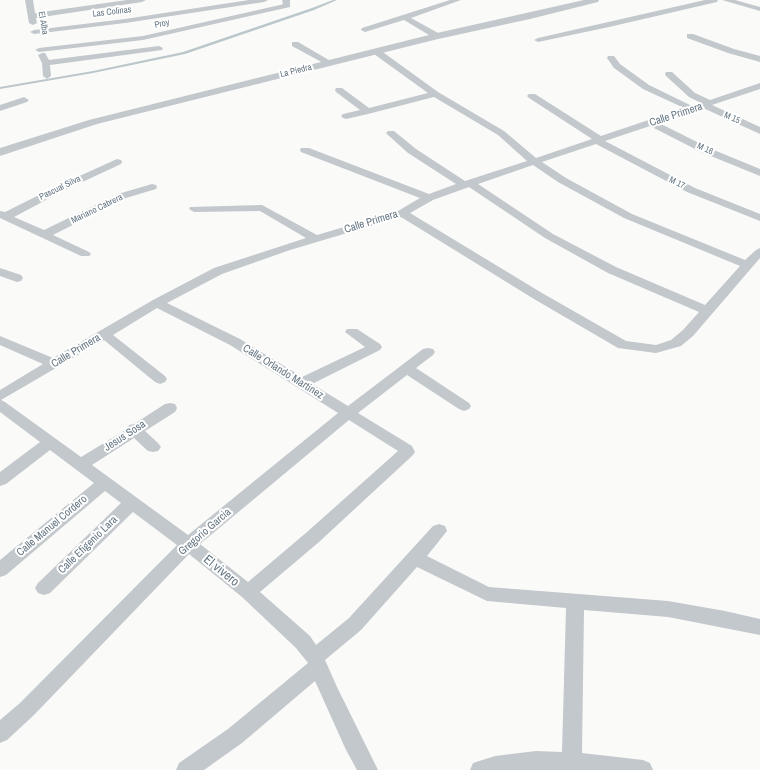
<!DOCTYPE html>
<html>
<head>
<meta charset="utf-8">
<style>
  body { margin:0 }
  canvas { display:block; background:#fafaf8 }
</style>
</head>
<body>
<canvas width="760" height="770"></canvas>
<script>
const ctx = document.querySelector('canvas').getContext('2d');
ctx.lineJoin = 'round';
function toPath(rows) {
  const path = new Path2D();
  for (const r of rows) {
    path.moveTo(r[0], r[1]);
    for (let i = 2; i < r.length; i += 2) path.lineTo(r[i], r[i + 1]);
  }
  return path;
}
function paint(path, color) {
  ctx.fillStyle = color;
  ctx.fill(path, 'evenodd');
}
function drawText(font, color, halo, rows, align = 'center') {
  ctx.font = font + ' "Archivo Narrow",sans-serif';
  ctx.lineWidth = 4;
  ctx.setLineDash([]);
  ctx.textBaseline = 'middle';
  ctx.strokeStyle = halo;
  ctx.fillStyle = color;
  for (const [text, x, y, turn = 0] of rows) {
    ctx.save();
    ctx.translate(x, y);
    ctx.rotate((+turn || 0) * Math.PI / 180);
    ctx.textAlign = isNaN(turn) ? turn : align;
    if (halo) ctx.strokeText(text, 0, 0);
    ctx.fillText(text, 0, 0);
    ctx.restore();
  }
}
paint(toPath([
  [333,0,337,0,314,10,185,54,93,73,0,89,0,87,93,71,183,52,312,8,333,0]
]), '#bbc7cb');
paint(toPath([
  [25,0,33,0,35,13,127,0,146,0,142,2,36,18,37,23,33,25,29,23,25,0],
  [249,0,268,0,264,2,125,23,34,34,30,32,34,30,125,19,249,0],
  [282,0,290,0,290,7,143,40,39,52,35,50,39,48,143,36,280,5,283,4,282,0],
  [450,0,461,0,411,18,440,34,440,38,434,38,404,20,365,32,361,30,362,28,450,0],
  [705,0,718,0,717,2,609,27,538,42,534,40,538,38,705,0],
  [722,0,735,0,760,7,760,11,722,0],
  [687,34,693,34,734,49,760,56,760,62,728,53,687,38,687,34],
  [292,42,298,42,334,63,330,66,327,65,292,46,292,42],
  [159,46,163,48,162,50,50,65,51,76,47,79,43,76,42,63,38,55,42,53,45,53,49,60,159,46],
  [374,50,380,50,438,92,504,131,536,158,592,139,529,98,527,96,529,94,535,94,601,136,684,108,643,89,614,68,607,58,608,56,614,56,620,64,649,85,692,106,701,103,689,97,666,76,665,74,666,72,672,72,695,93,710,100,760,83,760,89,712,105,760,127,760,134,703,108,659,123,709,148,760,169,760,176,701,152,650,126,605,141,695,188,760,214,760,221,687,192,596,144,542,162,566,178,632,214,745,260,756,250,760,248,760,258,693,336,681,346,656,353,618,348,534,299,401,217,290,250,222,274,167,303,240,339,302,377,365,347,345,332,347,329,357,329,380,344,382,347,380,350,312,384,348,406,423,349,428,348,433,349,435,352,433,355,416,368,469,403,471,406,469,409,464,411,459,409,407,375,358,413,412,446,415,452,412,456,319,542,260,592,310,636,316,645,349,618,433,526,439,524,445,526,447,531,427,556,489,587,668,601,725,611,760,619,760,635,668,617,584,610,582,753,643,760,650,763,653,770,470,770,473,763,495,756,536,751,562,752,566,608,487,601,417,567,361,630,325,660,337,687,378,770,357,770,346,750,315,681,242,743,204,770,176,770,179,763,228,729,308,663,296,648,242,597,189,554,34,715,7,740,0,743,0,720,20,703,177,545,133,512,50,593,44,595,38,593,35,588,38,583,121,503,105,491,6,575,0,577,0,560,94,483,50,450,6,484,0,486,0,472,40,442,0,412,0,390,43,364,0,345,0,336,53,358,153,300,214,268,306,238,260,211,194,212,189,209,190,207,262,205,317,235,398,211,420,198,301,152,300,150,301,148,309,148,429,194,456,184,408,153,388,135,386,133,388,131,394,131,416,149,465,181,527,161,498,135,434,97,368,114,346,119,343,118,341,116,343,114,360,110,336,92,335,90,336,88,342,88,369,108,428,93,374,54,373,52,374,50],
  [533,165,558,182,624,218,740,266,705,305,616,267,553,234,478,184,533,165],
  [469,187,545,238,608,273,699,312,683,330,671,340,656,345,626,341,542,293,410,213,433,200,469,187],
  [157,308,230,345,338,413,188,535,92,465,134,438,148,451,153,452,158,451,161,447,158,443,145,431,175,412,177,408,175,404,170,403,165,404,134,424,129,425,127,429,81,457,5,402,1,400,104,340,155,382,160,384,165,382,167,379,165,376,113,335,157,308],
  [349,420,398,451,307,532,248,582,200,544,349,420],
  [24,97,29,100,27,102,0,111,0,105,24,97],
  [117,159,121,160,122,162,121,164,61,192,14,217,44,230,118,194,152,184,156,185,157,187,156,189,126,198,53,235,89,252,91,254,89,256,81,256,0,218,0,211,5,212,53,188,117,159],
  [0,268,21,275,23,278,21,281,17,282,0,276,0,268]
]), '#c3c8cc');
paint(toPath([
  [584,0,599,0,598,2,530,19,438,39,97,124,0,156,0,148,89,120,437,33,584,0]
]), '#c3c8cc');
drawText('9px', '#657683', '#fff', [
  ["Las Colinas",112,12,-7],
  ["El Alba",43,23,79],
  ["Proy",162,24,-13],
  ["La Piedra",296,71,-14],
  ["M 15",732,118,24],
  ["M 16",705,149,25],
  ["M 17",677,183,26],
  ["Pascual Silva",60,188,-26],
  ["Mariano Cabrera",97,209,-26]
]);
drawText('11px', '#657683', '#fff', [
  ["Calle Primera",676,115,-18],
  ["Calle Primera",371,222,-17],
  ["Calle Primera",76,351,-31],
  ["Calle Orlando Martinez",283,372,32],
  ["Jesus Sosa",125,436,-33],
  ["Calle Manuel Cordero",52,526,-40],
  ["Gregorio Garcia",205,532,-41],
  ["Calle Efigenio Lara",88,545,-44]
]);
drawText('13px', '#657683', '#fff', [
  ["El vivero",221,571,39]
]);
</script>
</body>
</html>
